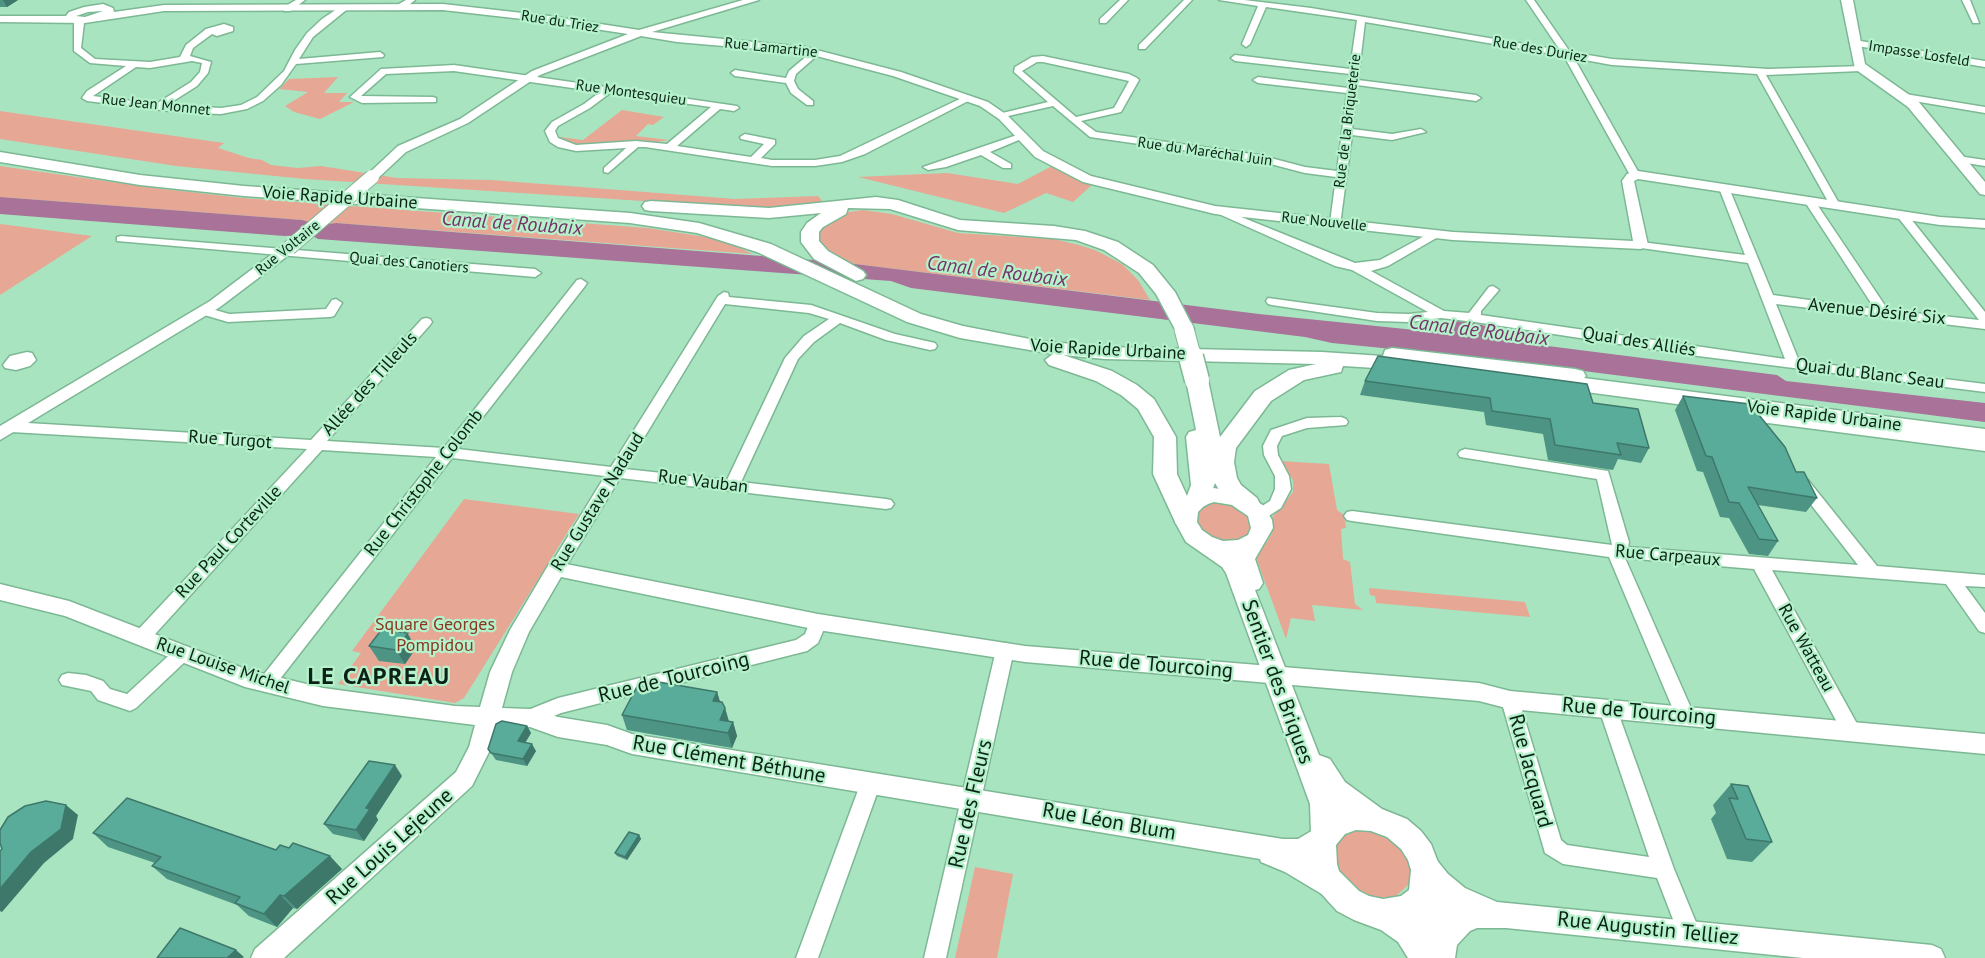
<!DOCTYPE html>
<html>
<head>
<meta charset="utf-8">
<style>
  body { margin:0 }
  canvas { display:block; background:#a8e4bf }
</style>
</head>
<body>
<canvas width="1985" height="958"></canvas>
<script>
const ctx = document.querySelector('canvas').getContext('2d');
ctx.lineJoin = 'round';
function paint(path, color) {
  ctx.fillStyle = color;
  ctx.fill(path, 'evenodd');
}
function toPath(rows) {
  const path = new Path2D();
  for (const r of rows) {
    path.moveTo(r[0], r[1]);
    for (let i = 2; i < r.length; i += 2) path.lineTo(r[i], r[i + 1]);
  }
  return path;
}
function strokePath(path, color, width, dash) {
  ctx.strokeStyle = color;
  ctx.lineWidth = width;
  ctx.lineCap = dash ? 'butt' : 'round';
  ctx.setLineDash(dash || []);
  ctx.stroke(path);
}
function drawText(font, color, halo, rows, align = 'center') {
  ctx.font = font + ' "PT Sans",sans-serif';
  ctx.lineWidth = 4.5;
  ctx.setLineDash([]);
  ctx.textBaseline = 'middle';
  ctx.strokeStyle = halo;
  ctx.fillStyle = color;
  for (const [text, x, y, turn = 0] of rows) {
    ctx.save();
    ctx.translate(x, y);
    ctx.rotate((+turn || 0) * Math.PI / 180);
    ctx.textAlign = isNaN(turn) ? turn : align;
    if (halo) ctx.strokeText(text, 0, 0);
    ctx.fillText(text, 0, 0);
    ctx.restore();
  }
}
paint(toPath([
  [338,77,324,93,347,93,339,102,354,102,320,119,294,112,285,106,308,92,279,89,289,79],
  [622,110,664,117,653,125,648,124,636,136,669,140,657,142,631,140,584,146,572,144,560,137,583,140],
  [0,111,224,143,218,148,249,158,262,160,271,165,298,168,321,166,397,178,491,180,735,199,818,196,823,202,780,208,720,206,305,179,176,166,0,139],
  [0,166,154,188,243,198,648,228,706,237,729,243,753,254,336,223,322,225,302,220,0,197],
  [1052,166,1093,184,1073,202,1046,193,1004,213,858,177,947,173,1018,184],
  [863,210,892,214,958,233,1053,239,1079,245,1095,250,1122,264,1138,280,1150,300,839,262,818,243,819,227,842,213],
  [0,224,16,226,92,236,0,295],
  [1280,461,1329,464,1337,510,1344,515,1345,521,1346,528,1341,529,1343,559,1350,562,1355,604,1363,610,1312,605,1315,621,1291,618,1286,639,1254,552,1267,542,1271,535,1270,520,1293,492,1293,480],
  [464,499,579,514,464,698,455,703,338,684,361,653,352,651],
  [1218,501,1240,507,1252,521,1251,533,1244,539,1223,543,1198,530,1194,514,1207,503],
  [1369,588,1525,602,1530,617,1376,603,1375,596,1370,595],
  [1372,829,1391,838,1409,860,1411,874,1409,884,1395,897,1377,898,1361,893,1337,869,1334,851,1337,843,1345,833,1353,830],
  [975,867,1013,874,997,958,955,958]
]), '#e7a795');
paint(toPath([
  [0,197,302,220,322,225,336,223,839,262,1259,314,1415,330,1428,331,1454,321,1469,322,1494,328,1512,339,1524,343,1777,375,1786,381,1985,403,1985,422,1473,357,1332,343,1305,337,911,288,891,281,318,239,311,235,284,236,0,214]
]), '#a87299');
const minor = toPath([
  [296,0,305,0,290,11,284,11,284,7,296,0],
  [406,0,415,0,405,8,399,8,399,4,406,0],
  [1120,0,1128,0,1106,23,1100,23,1100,19,1120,0],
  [1184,0,1192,0,1145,49,1139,49,1139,45,1184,0],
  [1219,0,1244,0,1311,8,1560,50,1526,0,1534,0,1570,52,1612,59,1768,69,1863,66,1864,68,1860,71,1766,75,1840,205,1835,208,1830,205,1757,74,1612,65,1574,58,1640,175,1635,178,1630,175,1564,56,1365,22,1358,80,1476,95,1481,98,1476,101,1357,85,1352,129,1392,134,1421,129,1426,132,1392,140,1352,135,1340,225,1332,225,1330,223,1336,177,1305,173,1259,161,1090,137,1053,106,999,118,994,115,1048,102,1014,72,1015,67,1032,57,1043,56,1129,74,1137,78,1139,80,1121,112,1081,121,1096,132,1259,155,1305,167,1337,171,1347,93,1258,83,1253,80,1258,77,1348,88,1350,74,1235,61,1231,58,1235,55,1350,69,1357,20,1266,7,1250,44,1246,47,1242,44,1258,6,1219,0],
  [1037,62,1043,62,1129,81,1114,108,1076,117,1022,71,1037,62],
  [1962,0,1970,0,1979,23,1973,23,1962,0],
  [343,5,350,7,313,37,299,59,380,52,384,55,383,57,296,64,281,85,263,101,247,109,221,114,186,113,87,101,82,98,87,91,126,66,90,63,74,51,74,18,80,18,84,23,81,48,95,59,150,62,180,57,186,45,206,29,224,24,233,27,233,31,217,36,212,34,193,48,190,56,211,62,208,73,197,86,167,105,221,108,241,105,257,97,284,71,295,50,307,33,322,19,343,5],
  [192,61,202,63,200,72,191,82,156,104,93,96,136,67,150,68,192,61],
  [1854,40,1985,61,1985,67,1851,45,1851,41,1854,40],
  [814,50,821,52,796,74,794,81,798,89,813,101,813,105,807,105,791,93,786,83,735,76,731,73,735,70,786,78,789,71,814,50],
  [454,65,737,106,739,108,734,111,720,109,677,146,751,157,764,144,741,139,740,137,745,134,775,140,775,144,761,158,772,160,815,160,840,156,966,96,974,98,865,154,842,162,815,166,772,166,645,147,638,147,608,173,604,172,604,168,626,148,576,151,558,147,550,142,545,131,552,122,584,104,600,92,454,71,386,74,361,96,433,97,436,98,436,102,362,103,350,97,381,69,454,65],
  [610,93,711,107,667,144,636,141,576,145,558,138,555,131,558,126,590,108,610,93],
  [1905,94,1985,107,1985,113,1902,99,1902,95,1905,94],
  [1017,135,1026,137,990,152,1011,164,1011,168,1003,168,981,155,946,167,928,170,923,167,1017,135],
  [1958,156,1985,160,1985,166,1954,161,1954,157,1958,156],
  [1724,185,1729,188,1773,295,1875,309,1805,202,1810,199,1814,200,1888,310,1979,320,1897,216,1899,214,1907,214,1985,312,1985,329,1776,304,1799,361,1985,384,1985,392,1698,356,1475,322,1441,318,1409,322,1377,321,1272,305,1268,304,1266,301,1268,298,1377,313,1409,314,1428,312,1352,270,1335,266,1210,210,1211,208,1219,208,1355,263,1380,260,1430,233,1438,233,1438,237,1388,266,1371,271,1444,311,1469,313,1489,287,1493,286,1499,290,1481,311,1481,315,1785,359,1748,263,1641,248,1635,245,1641,242,1745,255,1719,188,1724,185],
  [121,236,535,269,541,273,535,277,117,241,117,237,121,236],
  [581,279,587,283,585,286,458,449,611,467,718,296,724,292,728,293,729,297,811,305,895,334,935,343,937,346,935,349,930,350,886,340,840,323,814,342,798,359,741,482,886,499,891,500,894,504,891,508,886,509,620,478,562,573,556,575,550,573,548,569,605,476,452,458,273,688,267,690,261,688,258,683,261,678,436,457,322,450,147,643,141,645,135,643,132,638,135,633,307,449,11,432,4,427,11,422,311,440,422,319,426,318,430,319,432,322,430,325,327,441,444,448,577,280,581,279],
  [725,304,809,313,829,319,804,336,785,358,727,480,625,469,725,304],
  [336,299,342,303,334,316,330,317,228,322,201,314,199,311,205,307,229,314,326,309,332,300,336,299],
  [27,352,32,353,36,360,30,366,16,370,5,368,3,365,10,356,27,352],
  [1768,413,1985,441,1985,451,1768,423,1764,424,1769,432,1767,435,1757,435,1750,426,1750,421,1752,418,1768,413],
  [1341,417,1346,419,1348,422,1346,425,1307,428,1282,436,1277,446,1278,455,1289,476,1291,489,1281,508,1264,519,1254,519,1251,515,1254,511,1270,501,1275,489,1275,476,1264,455,1263,446,1271,430,1307,418,1341,417],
  [1465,449,1608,471,1629,542,1628,547,1858,565,1795,484,1803,479,1808,480,1877,566,1985,575,1985,587,1965,586,1985,613,1985,633,1979,631,1946,584,1772,570,1861,731,1859,737,1852,739,1845,737,1754,569,1625,558,1694,715,1692,721,1685,723,1678,721,1609,557,1352,521,1347,520,1344,516,1347,512,1352,511,1612,545,1597,479,1460,457,1458,454,1460,451,1465,449],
  [818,615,824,617,827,622,818,643,807,651,561,713,530,726,523,724,521,718,523,712,558,698,796,640,805,634,812,617,818,615],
  [1005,643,1011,645,1014,650,946,958,924,958,996,650,999,645,1005,643],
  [183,646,189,648,192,653,189,658,136,708,130,711,98,700,91,691,62,685,59,680,62,675,68,673,86,675,103,681,110,689,127,694,177,648,183,646],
  [1510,692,1516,695,1519,700,1561,840,1567,845,1649,857,1599,709,1601,704,1608,701,1615,704,1674,869,1700,932,1697,940,1689,943,1681,940,1657,878,1563,864,1545,853,1501,700,1504,695,1510,692],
  [870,776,877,779,880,785,818,958,796,958,860,785,863,779,870,776]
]);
const tertiary = toPath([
  [743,0,759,0,652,32,805,47,901,72,988,102,1007,115,1043,151,1091,176,1215,206,1453,232,1633,241,1622,181,1627,174,1638,171,1940,217,1985,220,1985,228,1940,225,1638,179,1634,181,1648,245,1641,249,1453,240,1215,214,1083,182,1035,157,999,119,980,106,893,76,805,53,677,42,641,36,540,75,468,123,406,152,376,180,372,181,368,180,366,177,368,174,398,146,460,119,532,71,628,34,549,22,443,10,164,11,85,23,0,22,0,16,66,16,69,12,84,7,103,4,113,8,114,12,164,5,443,4,549,16,639,30,743,0],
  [103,11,85,17,76,16,88,12,103,11],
  [289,244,296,248,294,251,220,307,0,440,0,426,210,301,284,245,289,244],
  [556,562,818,614,1025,646,1479,683,1510,691,1985,734,1985,754,1510,709,1479,701,1025,662,818,630,561,577,529,632,512,672,502,708,530,709,558,717,607,725,632,734,1283,839,1298,839,1325,823,1334,826,1337,834,1334,842,1308,859,1339,878,1343,887,1339,896,1330,899,1285,872,1261,862,1260,859,632,754,607,745,558,737,530,727,497,726,491,748,472,786,284,958,251,958,255,949,456,772,469,747,475,725,323,706,245,687,65,616,0,600,0,584,69,601,248,670,323,688,455,706,480,707,490,672,510,630,549,564,556,562],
  [1426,854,1435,858,1448,874,1465,888,1497,902,1932,945,1941,949,1945,958,1803,958,1506,928,1477,928,1470,931,1457,945,1455,958,1429,958,1431,944,1441,925,1416,923,1407,919,1403,910,1407,901,1416,897,1440,899,1430,892,1414,866,1417,858,1426,854]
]);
const secondary = toPath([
  [1841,0,1853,0,1865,64,1918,101,1985,182,1985,195,1980,194,1908,107,1855,69,1841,0],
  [1214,488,1246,494,1264,506,1272,520,1273,528,1255,559,1263,583,1259,589,1255,590,1319,755,1330,759,1345,782,1382,809,1407,819,1421,831,1431,844,1441,870,1439,915,1455,958,1408,958,1398,942,1381,930,1354,920,1337,911,1318,890,1307,864,1308,841,1311,834,1310,804,1226,573,1222,567,1186,542,1175,522,1176,509,1190,494,1214,488],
  [1214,502,1232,505,1248,516,1251,528,1248,535,1238,540,1223,541,1212,537,1202,530,1197,522,1198,512,1205,505,1214,502],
  [1356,830,1371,831,1387,837,1401,849,1408,860,1411,870,1409,890,1401,896,1383,899,1369,896,1359,891,1339,871,1337,864,1336,845,1345,834,1356,830]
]);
const trunk = toPath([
  [0,152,140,175,244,186,630,213,699,223,771,244,921,314,963,326,1040,341,1105,347,1322,352,1383,356,1385,350,1392,348,1575,369,1583,371,1586,376,1584,378,1985,429,1985,445,1556,388,1548,386,1546,379,1418,364,1416,369,1408,370,1343,366,1341,372,1304,380,1271,401,1236,448,1234,462,1237,478,1241,485,1257,498,1260,504,1257,510,1248,513,1239,510,1223,497,1215,483,1207,505,1198,508,1192,506,1197,518,1194,524,1185,527,1176,524,1153,474,1154,437,1138,409,1121,395,1096,381,1049,365,1045,360,1053,354,960,338,907,322,757,252,697,233,630,223,244,196,140,185,0,162,0,152],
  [1063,355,1105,359,1316,364,1289,370,1255,391,1220,437,1208,380,1205,375,1197,373,1189,375,1186,380,1196,430,1189,432,1186,437,1191,485,1187,496,1177,474,1176,437,1154,399,1137,385,1112,371,1063,355],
  [876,197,898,200,960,220,1054,226,1085,231,1118,242,1153,265,1175,292,1194,329,1191,333,1184,335,1177,333,1156,294,1139,273,1104,250,1076,240,958,230,890,209,848,208,846,214,823,227,819,232,819,241,828,251,863,271,866,275,863,279,856,281,814,259,801,242,801,232,807,223,821,213,769,218,651,211,645,210,642,206,645,202,651,201,769,208,876,197]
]);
strokePath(minor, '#7db894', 3);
strokePath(tertiary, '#7db894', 3);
strokePath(secondary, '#7db894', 3);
strokePath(trunk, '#7db894', 3);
paint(minor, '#fff');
paint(tertiary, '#fff');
paint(secondary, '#fff');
paint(trunk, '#fff');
const tertiaryBridge = toPath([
  [289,248,372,177]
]);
const trunkBridgeFar1 = toPath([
  [1184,329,1192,359]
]);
const trunkBridge = toPath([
  [1191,357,1197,380]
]);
strokePath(tertiaryBridge, '#7db894', 16, []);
strokePath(trunkBridgeFar1, '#7db894', 21, []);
strokePath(trunkBridge, '#7db894', 27, []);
strokePath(tertiaryBridge, '#fff', 14);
strokePath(trunkBridgeFar1, '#fff', 19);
strokePath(trunkBridge, '#fff', 24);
paint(toPath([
  [0,0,18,0,7,7,0,7],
  [1365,381,1593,403,1649,448,1641,463,1618,459,1613,470,1548,460,1543,434,1486,425,1484,412,1360,395],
  [1683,396,1796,472,1817,498,1806,512,1758,505,1778,541,1768,556,1749,554,1729,518,1720,517,1703,472,1697,471,1675,410],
  [403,626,416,648,405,664,379,661,369,646],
  [717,692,720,701,725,708,729,721,733,722,737,736,732,748,627,730,622,715],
  [527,726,531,733,525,743,536,751,527,766,496,760,488,749],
  [402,776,376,816,378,820,364,841,333,834,324,824],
  [1731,784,1772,842,1752,862,1727,859,1711,819,1716,813,1713,805],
  [93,833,276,850,342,869,297,909,293,908,277,927,249,916,237,905,167,879,152,866,155,863,108,847],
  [639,835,641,839,627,860,617,856,615,853]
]), '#4d9484');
paint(toPath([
  [3,0,18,0,7,7],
  [403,626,416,648,405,664,396,650,398,632],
  [717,692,721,706,713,701],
  [725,708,729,723,720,720],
  [733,722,737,736,732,748,728,733],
  [527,726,531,733,522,748,518,741],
  [532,744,536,751,527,766,523,759],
  [395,765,402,776,376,816,378,820,364,841,356,830,366,808],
  [66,805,78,815,73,839,44,863,2,912,0,911,0,889],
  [639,835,641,839,627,860,625,857],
  [330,856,342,869,297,909,284,896],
  [280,895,293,908,277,927,264,914],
  [236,950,244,957,242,958,227,958]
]), '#3e786b');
const building = toPath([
  [1378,356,1587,384,1593,403,1638,409,1649,448,1617,443,1621,455,1555,445,1550,419,1492,411,1490,398,1365,381,1378,356],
  [1683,396,1750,404,1785,447,1796,472,1804,472,1817,498,1748,487,1778,541,1759,539,1739,503,1729,502,1712,457,1706,456,1683,396],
  [386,624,403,626,398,632,408,633,396,650,369,646,386,624],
  [641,679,717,692,713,701,722,702,725,708,720,720,733,722,728,733,622,715,641,679],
  [502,721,527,726,518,741,532,744,523,759,491,753,488,749,496,724,502,721],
  [369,761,395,765,366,808,370,809,356,830,324,824,369,761],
  [1731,784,1748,786,1772,842,1746,839,1729,798,1738,799,1731,784],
  [127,798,276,850,280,845,289,848,293,843,330,856,284,896,280,895,264,914,235,903,240,897,152,866,161,857,93,833,127,798],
  [46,801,66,805,61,829,31,852,0,889,0,851,2,849,0,843,0,830,8,817,25,806,46,801],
  [629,832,639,835,625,857,615,853,629,832],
  [180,928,236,950,227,958,157,958,180,928]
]);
paint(building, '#59ac99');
strokePath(building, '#3e786b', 1.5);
drawText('15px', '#0b2316', '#b5f2cc', [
  ["Rue du Triez",560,22,9],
  ["Rue Lamartine",771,48,6],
  ["Rue des Duriez",1540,50,10],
  ["Impasse Losfeld",1919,54,9],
  ["Rue Montesquieu",631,93,8],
  ["Rue Jean Monnet",156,105,6],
  ["Rue de la Briqueterie",1348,121,-83],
  ["Rue du Maréchal Juin",1205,152,8],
  ["Rue Nouvelle",1324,222,6],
  ["Rue Voltaire",288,248,-39],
  ["Quai des Canotiers",409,263,5]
]);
drawText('18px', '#0b2316', '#b5f2cc', [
  ["Voie Rapide Urbaine",340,198,4],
  ["Avenue Désiré Six",1877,312,6],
  ["Quai des Alliés",1639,342,9],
  ["Voie Rapide Urbaine",1108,350,3],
  ["Quai du Blanc Seau",1870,374,7],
  ["Allée des Tilleuls",370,384,-48],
  ["Voie Rapide Urbaine",1824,416,7],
  ["Rue Turgot",230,440,4],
  ["Rue Vauban",703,482,7],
  ["Rue Christophe Colomb",424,483,-52],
  ["Rue Gustave Nadaud",598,502,-58],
  ["Rue Paul Corteville",229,542,-47],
  ["Rue Carpeaux",1668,556,5],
  ["Rue Watteau",1806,648,61],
  ["Rue Louise Michel",223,666,19]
]);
drawText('18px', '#883720', '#b5f2cc', [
  ["Square Georges",435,625],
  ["Pompidou",435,646]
]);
drawText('italic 20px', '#763267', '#b5f2cc', [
  ["Canal de Roubaix",512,224,4],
  ["Canal de Roubaix",997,272,7],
  ["Canal de Roubaix",1479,331,7]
]);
drawText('21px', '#0b2316', '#b5f2cc', [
  ["Rue de Tourcoing",1156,665,5],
  ["Rue de Tourcoing",674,678,-14],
  ["Sentier des Briques",1277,682,70],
  ["Rue de Tourcoing",1639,712,5],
  ["Rue Clément Béthune",729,760,10],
  ["Rue Jacquard",1530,771,75],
  ["Rue des Fleurs",971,804,-77],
  ["Rue Léon Blum",1109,822,10],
  ["Rue Louis Lejeune",390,847,-42],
  ["Rue Augustin Telliez",1648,929,6]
]);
ctx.letterSpacing = '1.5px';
drawText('bold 24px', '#0b2316', '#b5f2cc', [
  ["LE CAPREAU",379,677]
]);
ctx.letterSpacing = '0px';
</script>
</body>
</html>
